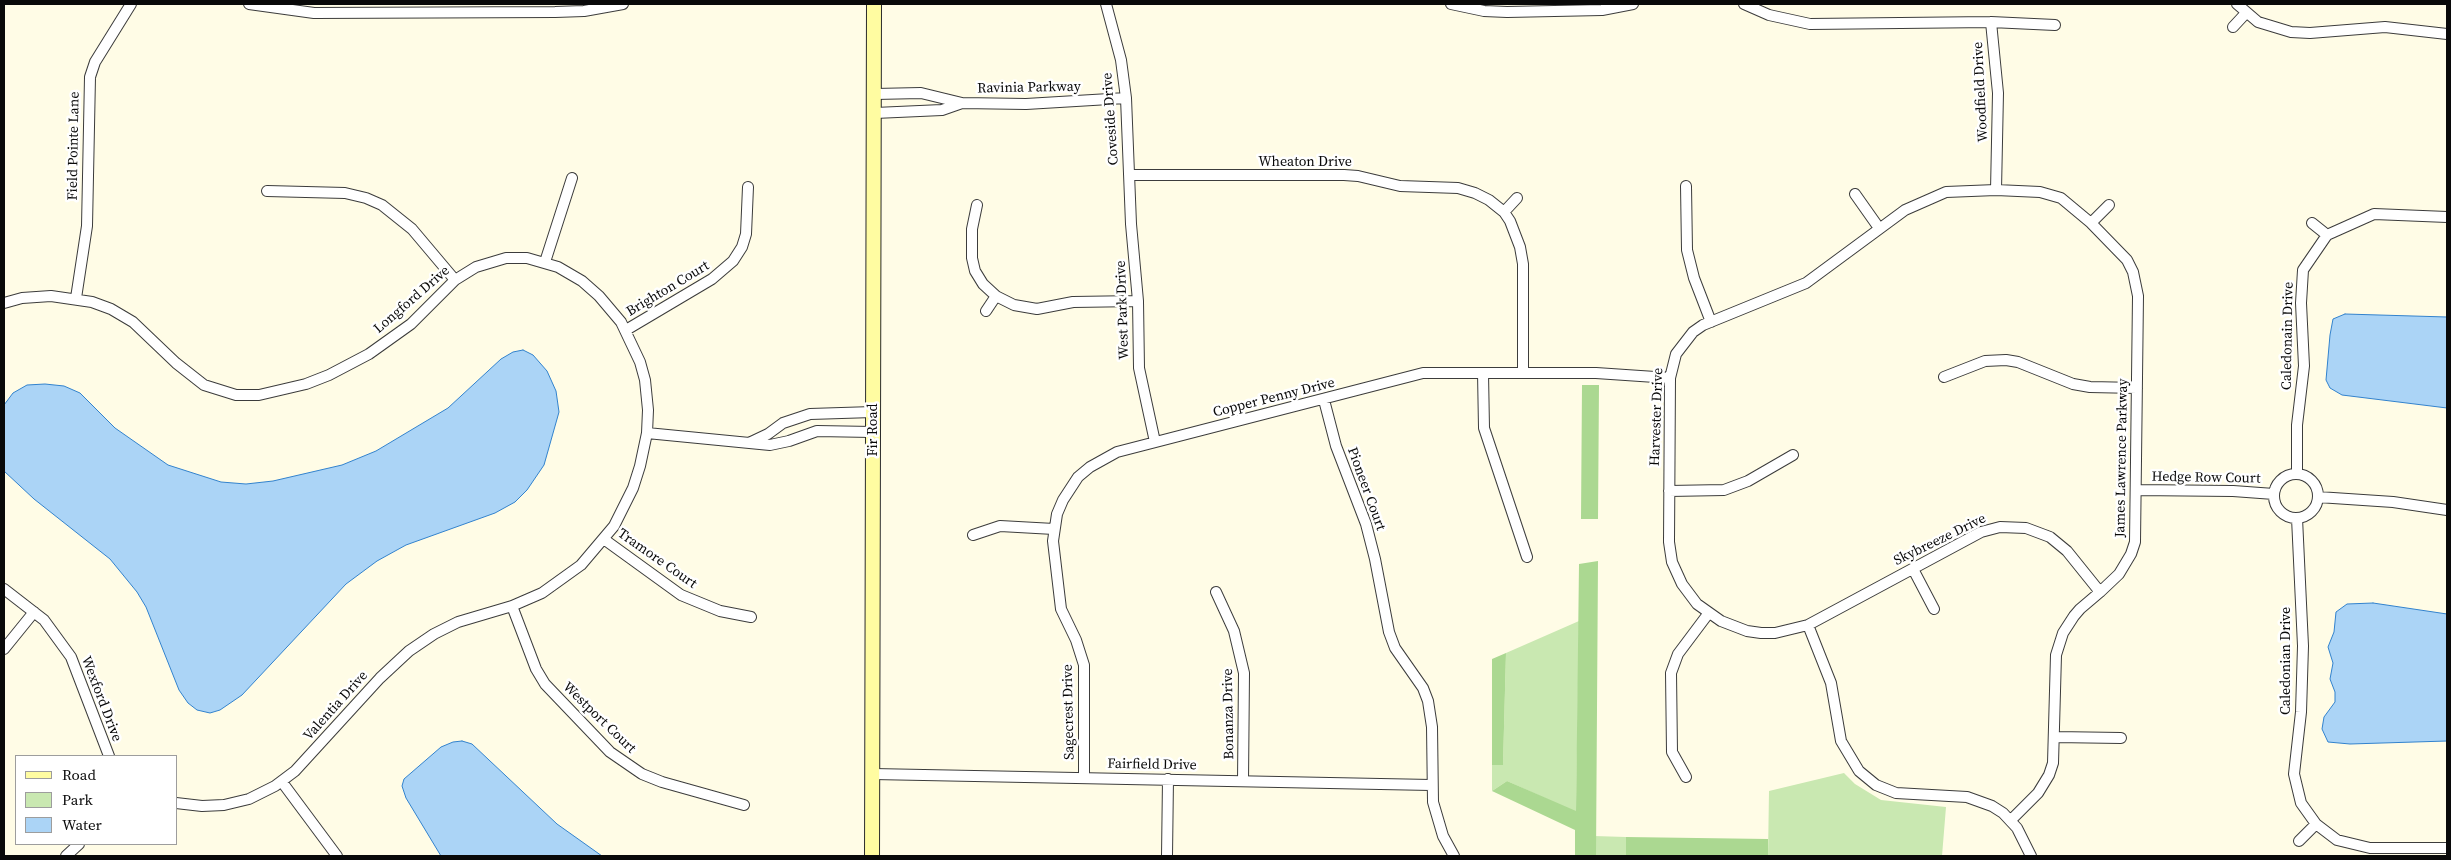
<!DOCTYPE html>
<html>
<head>
<meta charset="utf-8">
<style>
  body { margin:0 }
  #map { position:relative; width:2451px; height:860px; overflow:hidden; background:#fffce6; font-family:"Source Serif 4",serif }
  canvas { display:block }
  .frame { position:absolute; inset:0; border:5px solid #090909; pointer-events:none }
  .legend { position:absolute; left:15px; top:755px; width:162px; height:90px; box-sizing:border-box; background:#fff; border:1px solid #9d9d9d; margin:0; padding:6px 9px; list-style:none; font-size:15px; color:#090909 }
  .legend li { display:flex; align-items:center; gap:10px; height:25px }
  .legend b { width:25px; border:1px solid #9d9d9d }
</style>
</head>
<body>
<div id="map">
<canvas width="2451" height="860"></canvas>
<div class="frame"></div>
<ul class="legend">
<li><b style="height:6px;background:#fffca1"></b>Road</li>
<li><b style="height:14px;background:#c9e8b1"></b>Park</li>
<li><b style="height:14px;background:#abd4f6"></b>Water</li>
</ul>
</div>
<script>
const ctx = document.querySelector('canvas').getContext('2d');
ctx.lineJoin = 'round';
function paint(path, color) {
  ctx.fillStyle = color;
  ctx.fill(path, 'evenodd');
}
function toPath(rows) {
  const path = new Path2D();
  for (const r of rows) {
    if (r.length === 3) {
      path.moveTo(r[0] + r[2], r[1]);
      path.arc(r[0], r[1], r[2], 0, 2 * Math.PI);
      continue;
    }
    path.moveTo(r[0], r[1]);
    for (let i = 2; i < r.length; i += 2) path.lineTo(r[i], r[i + 1]);
  }
  return path;
}
function strokePath(path, color, width, dash) {
  ctx.strokeStyle = color;
  ctx.lineWidth = width;
  ctx.lineCap = dash ? 'butt' : 'round';
  ctx.setLineDash(dash || []);
  ctx.stroke(path);
}
function drawText(font, color, halo, rows, align = 'center') {
  ctx.font = font + ' "Source Serif 4",serif';
  ctx.lineWidth = 5;
  ctx.setLineDash([]);
  ctx.textBaseline = 'middle';
  ctx.strokeStyle = halo;
  ctx.fillStyle = color;
  for (const [text, x, y, turn = 0] of rows) {
    ctx.save();
    ctx.translate(x, y);
    ctx.rotate((+turn || 0) * Math.PI / 180);
    ctx.textAlign = isNaN(turn) ? turn : align;
    if (halo) ctx.strokeText(text, 0, 0);
    ctx.fillText(text, 0, 0);
    ctx.restore();
  }
}
paint(toPath([
  [1579,621,1576,812,1507,781,1492,791,1492,765,1503,764,1506,653],
  [1844,773,1855,784,1881,800,1946,807,1942,856,1768,856,1769,791],
  [1594,836,1626,837,1626,856,1596,856]
]), '#c9e8b1');
paint(toPath([
  [1582,385,1599,385,1598,519,1581,519],
  [1598,561,1596,856,1575,856,1575,830,1492,791,1507,781,1576,811,1579,564],
  [1506,653,1503,765,1492,765,1492,659],
  [1626,837,1768,839,1768,856,1626,856]
]), '#abd891');
const water = toPath([
  [2345,314,2447,317,2447,408,2342,395,2330,388,2326,380,2330,335,2333,319,2345,314],
  [523,350,533,355,547,371,556,391,559,412,544,465,527,490,515,502,495,513,406,545,377,561,346,584,242,695,220,710,210,713,197,710,188,703,179,690,146,607,137,592,110,559,34,499,4,471,4,405,13,393,27,385,45,384,64,386,80,393,115,428,168,465,221,482,246,484,273,481,342,465,376,451,448,408,501,359,513,352,523,350],
  [2373,603,2447,614,2447,741,2350,744,2328,742,2322,729,2324,717,2335,702,2335,692,2330,679,2333,663,2328,647,2334,632,2336,612,2347,604,2373,603],
  [462,741,472,744,557,824,602,856,441,856,406,798,402,786,404,779,441,747,453,742,462,741]
]);
paint(water, '#abd4f6');
strokePath(water, '#3282cd', 1);
const street = toPath([
  [249,4,314,13,555,12,584,11,623,4],
  [1106,4,1121,60,1126,98,1131,224,1138,301,1139,368,1155,442],
  [1451,4,1484,11,1507,12,1602,10,1633,4],
  [1744,4,1769,15,1810,24,1991,22,2055,25],
  [2237,4,2258,22,2291,32,2310,33,2385,27,2447,34],
  [1991,22,1998,93,1996,190],
  [2233,27,2246,13],
  [875,94,921,93,962,103,1026,104,1126,98],
  [875,113,942,110,962,103],
  [1129,175,1344,175,1358,176,1400,186,1458,188,1475,193,1489,200,1504,212,1510,221,1520,247,1523,264,1523,373],
  [1686,186,1687,250,1694,278,1711,322],
  [267,191,345,193,366,198,382,205,412,229,455,280],
  [1855,194,1879,228],
  [977,205,972,229,972,258,975,271,983,284,996,296,1014,305,1037,309,1073,302,1138,301],
  [1504,212,1517,198],
  [2091,223,2109,205],
  [2312,223,2327,235],
  [2327,235,2374,214,2447,217],
  [545,262,572,178],
  [76,298,87,226,90,77,95,62,131,4],
  [4,303,22,298,51,296,92,302,111,309,133,322,176,363,204,385,236,395,259,395,306,384,329,375,369,354,411,324,455,280,476,267,506,258,527,258,558,267,582,281,599,296,621,322,640,362,645,380,648,410,647,433,640,466,633,488,614,526,581,565,542,593,512,606,458,622,434,634,409,651,380,678,295,771,275,786,249,799,224,805,202,806,176,803],
  [986,311,996,296],
  [626,330,712,279,733,261,742,247,746,234,748,187],
  [1483,373,1484,428,1527,557],
  [1944,377,1985,361,2006,360,2018,362,2073,384,2090,387,2137,388],
  [1324,400,1336,446,1366,524,1375,559,1389,632,1395,648,1423,688,1428,701,1432,727,1433,802,1443,836,1454,856],
  [647,433,770,445,789,441,817,431,872,432],
  [749,443,768,434,783,423,810,414,873,412],
  [2297,474,2297,425,2304,366,2301,303,2303,270,2327,235],
  [2296,496,22],
  [2136,490,2233,491,2274,494],
  [1669,491,1724,490,1748,481,1793,455],
  [2318,497,2393,502,2447,510],
  [2297,518,2303,646,2301,712,2294,774,2301,803,2316,824,2337,840,2370,848,2447,848],
  [973,535,1000,526,1054,529],
  [605,540,681,595,720,611,751,617],
  [1913,569,1934,609],
  [4,589,44,620,71,657,109,756],
  [1216,592,1234,631,1244,673,1243,781],
  [512,606,536,669,545,684,610,752,642,774,662,782,744,805],
  [1808,625,1831,683,1841,741,1859,771,1876,785,1896,793,1967,797,1992,806,2003,813,2017,828,2031,856],
  [4,649,34,612],
  [2055,737,2121,738],
  [873,774,1431,785],
  [1084,777,1084,665,1076,640,1061,609,1053,541,1057,514,1063,500,1078,477,1090,467,1117,452,1423,373,1596,373,1670,378],
  [1686,777,1672,752,1671,673,1678,654,1708,614],
  [282,782,337,856],
  [2011,820,2038,793,2049,775,2053,763,2056,655,2063,633,2074,616,2080,609,2100,592,2119,574,2131,554,2135,542,2138,296,2133,272,2127,260,2091,223,2061,198,2040,192,1996,190,1946,192,1905,210,1806,283,1703,325,1693,332,1676,354,1670,378,1669,542,1672,562,1682,584,1697,604,1721,621,1747,631,1761,633,1775,633,1808,625,1981,532,2000,527,2026,528,2050,537,2067,551,2100,592],
  [2299,841,2316,824],
  [66,856,79,844],
  [1167,856,1168,779]
]);
const secondary = toPath([
  [872,856,874,4]
]);
strokePath(street, '#3c3c3c', 12);
strokePath(secondary, '#2b2b2b', 16);
strokePath(street, '#fff', 10);
strokePath(secondary, '#fffca1', 14);
drawText('14px', '#090909', '#fff', [
  ["Ravinia Parkway",1029,88,-1],
  ["Woodfield Drive",1981,92,-93],
  ["Coveside Drive",1111,119,-94],
  ["Field Pointe Lane",74,146,-89],
  ["Wheaton Drive",1305,162],
  ["Brighton Court",668,289,-31],
  ["Longford Drive",412,300,-41],
  ["West Park Drive",1123,310,-92],
  ["Caledonain Drive",2288,336,-89],
  ["Copper Penny Drive",1274,398,-14],
  ["Harvester Drive",1657,417,-88],
  ["Fir Road",873,430,-90],
  ["James Lawrence Parkway",2122,458,-89],
  ["Hedge Row Court",2206,478,1],
  ["Pioneer Court",1366,489,70],
  ["Skybreeze Drive",1940,540,-26],
  ["Tramore Court",657,559,35],
  ["Caledonian Drive",2286,661,-90],
  ["Wexford Drive",101,699,69],
  ["Valentia Drive",336,706,-48],
  ["Sagecrest Drive",1069,712,-91],
  ["Bonanza Drive",1229,714,-91],
  ["Westport Court",599,718,44],
  ["Fairfield Drive",1152,765,1]
]);
</script>
</body>
</html>
